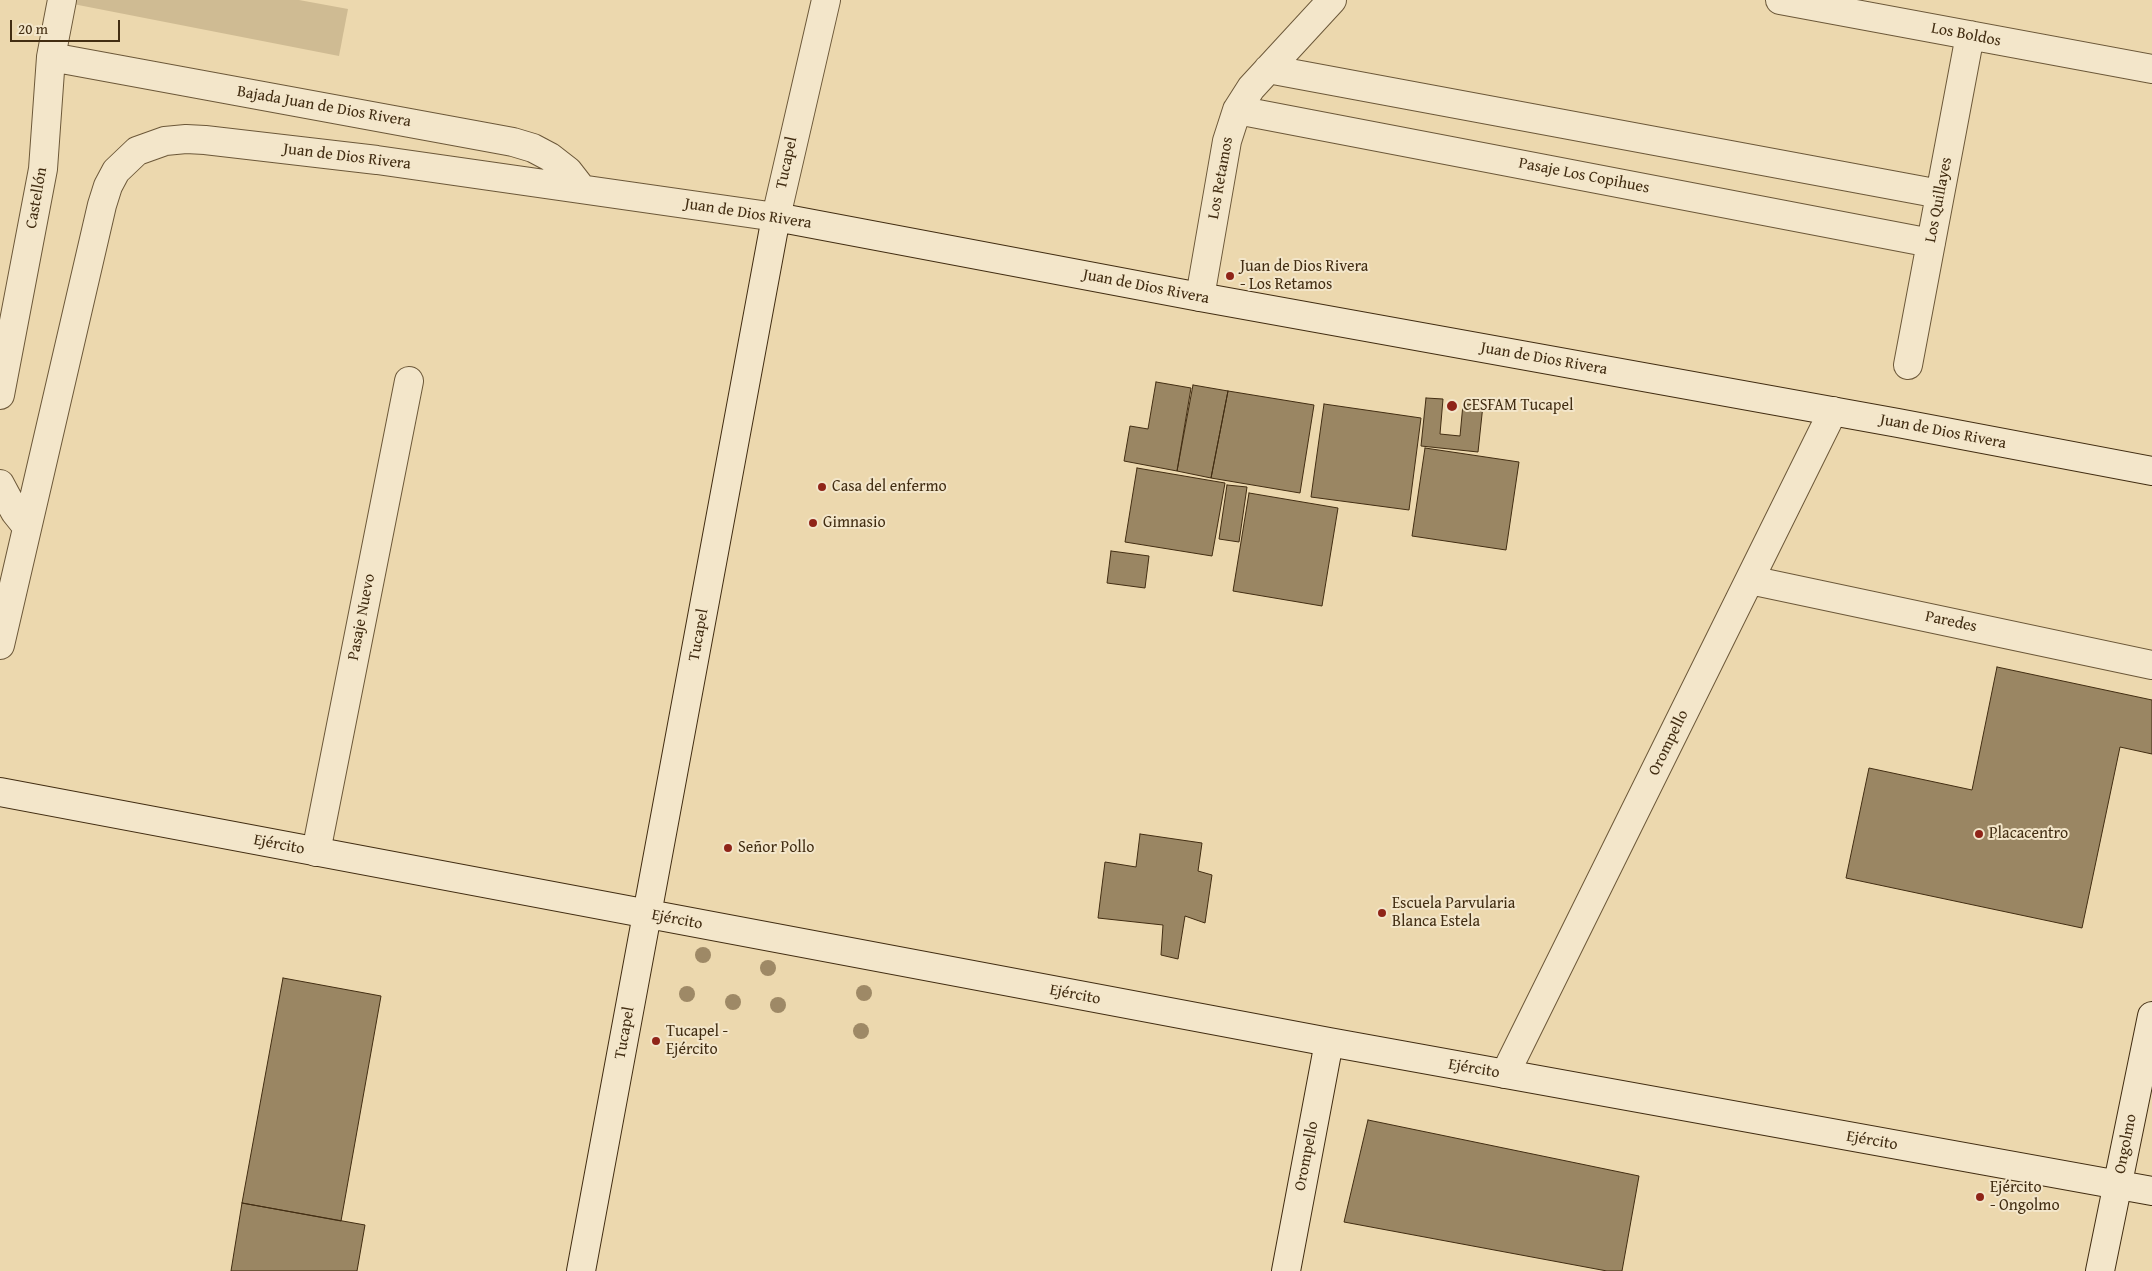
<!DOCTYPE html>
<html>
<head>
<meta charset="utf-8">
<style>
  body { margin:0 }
  #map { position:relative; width:2152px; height:1271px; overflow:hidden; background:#ecd8ae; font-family:"Gentium Book Plus",serif }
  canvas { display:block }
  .scale { position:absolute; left:10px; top:20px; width:110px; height:22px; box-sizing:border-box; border:2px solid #422d12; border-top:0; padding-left:6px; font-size:15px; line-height:18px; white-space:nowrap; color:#422d12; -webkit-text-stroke:4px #f3e6ca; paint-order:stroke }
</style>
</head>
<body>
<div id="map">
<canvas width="2152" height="1271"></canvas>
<div class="scale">20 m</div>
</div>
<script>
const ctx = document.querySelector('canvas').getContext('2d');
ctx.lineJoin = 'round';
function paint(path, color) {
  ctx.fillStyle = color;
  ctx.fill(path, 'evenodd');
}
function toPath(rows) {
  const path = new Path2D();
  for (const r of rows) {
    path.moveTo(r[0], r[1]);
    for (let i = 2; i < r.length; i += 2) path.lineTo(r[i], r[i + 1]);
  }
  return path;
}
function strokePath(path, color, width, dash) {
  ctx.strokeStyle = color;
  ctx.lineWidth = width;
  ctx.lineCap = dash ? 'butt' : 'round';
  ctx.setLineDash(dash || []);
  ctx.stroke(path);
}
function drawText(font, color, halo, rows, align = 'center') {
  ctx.font = font + ' "Gentium Book Plus",serif';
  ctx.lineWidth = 4;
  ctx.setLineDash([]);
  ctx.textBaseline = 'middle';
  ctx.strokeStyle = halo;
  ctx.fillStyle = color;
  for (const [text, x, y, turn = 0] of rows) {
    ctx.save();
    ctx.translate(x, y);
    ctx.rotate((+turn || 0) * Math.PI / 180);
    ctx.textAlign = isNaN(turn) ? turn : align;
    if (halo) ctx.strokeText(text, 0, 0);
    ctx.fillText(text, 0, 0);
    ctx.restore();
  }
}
paint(toPath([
  [69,0,299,0,348,9,339,56,68,3]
]), '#cfbb93');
const building = toPath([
  [1156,382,1191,388,1177,471,1124,461,1130,426,1148,429,1156,382],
  [1193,385,1228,391,1211,478,1177,471,1193,385],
  [1228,391,1314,405,1300,493,1211,478,1228,391],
  [1426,398,1443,399,1440,434,1460,436,1463,404,1483,405,1478,452,1421,446,1426,398],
  [1324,404,1421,418,1409,510,1311,497,1324,404],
  [1425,448,1519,462,1506,550,1412,536,1425,448],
  [1137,468,1225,483,1212,556,1125,542,1137,468],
  [1227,485,1247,487,1239,542,1219,539,1227,485],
  [1249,493,1338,508,1322,606,1233,591,1249,493],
  [1111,551,1149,556,1145,588,1107,583,1111,551],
  [1997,667,2152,700,2152,754,2120,747,2082,928,1846,878,1869,768,1972,790,1997,667],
  [1140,834,1202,843,1198,871,1212,875,1205,923,1185,916,1178,959,1161,955,1163,925,1098,918,1105,862,1136,867,1140,834],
  [283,978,381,996,341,1221,242,1203,283,978],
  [1368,1120,1639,1176,1622,1271,1607,1271,1344,1222,1368,1120],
  [242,1203,365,1225,357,1271,231,1271,242,1203]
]);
paint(building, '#9a8663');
strokePath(building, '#422d12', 1);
const street = toPath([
  [1780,0,2152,69],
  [51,57,513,142,533,148,550,157,568,171,582,189],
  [1268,69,1940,194],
  [1237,110,1931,243],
  [1200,297,1227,141,1237,110,1251,88,1332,0],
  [1908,365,1970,35],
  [0,395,43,169,51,57,62,0],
  [0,484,15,512,27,527],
  [1750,580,2152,665],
  [0,645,102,205,108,186,116,171,137,151,165,141,186,139,205,140,377,160,776,217,826,0],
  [316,852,409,381],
  [1505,1074,1833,411]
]);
const secondary = toPath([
  [0,792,1329,1042,2152,1191],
  [581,1271,776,217,1200,297,1898,423,2152,471],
  [1286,1271,1329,1042],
  [2100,1271,2152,1016]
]);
strokePath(street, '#6c5839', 30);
strokePath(secondary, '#422d12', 30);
strokePath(street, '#f3e6ca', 28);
strokePath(secondary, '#f3e6ca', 28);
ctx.fillStyle = '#9e8966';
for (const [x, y] of [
  [703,955],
  [768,968],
  [864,993],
  [687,994],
  [733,1002],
  [778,1005],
  [861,1031]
]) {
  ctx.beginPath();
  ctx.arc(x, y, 8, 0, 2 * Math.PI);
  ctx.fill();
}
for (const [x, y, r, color] of [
  [1230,276,5,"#8f2418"],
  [1452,406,6,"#8f2418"],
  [822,487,5,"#8f2418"],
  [813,523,5,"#8f2418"],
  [1979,834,5,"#8f2418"],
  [728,848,5,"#8f2418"],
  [1382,913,5,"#8f2418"],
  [656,1041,5,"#8f2418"],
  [1980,1197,5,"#8f2418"]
]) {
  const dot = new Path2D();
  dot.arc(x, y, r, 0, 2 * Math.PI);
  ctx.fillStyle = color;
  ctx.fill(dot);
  strokePath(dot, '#f3e6ca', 2);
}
drawText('16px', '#422d12', '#f3e6ca', [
  ["Los Boldos",1966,35,11],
  ["Bajada Juan de Dios Rivera",324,107,10],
  ["Juan de Dios Rivera",347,157,7],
  ["Tucapel",787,163,-78],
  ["Pasaje Los Copihues",1584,176,11],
  ["Los Retamos",1221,178,-80],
  ["Castellón",37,198,-80],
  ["Los Quillayes",1939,200,-79],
  ["Juan de Dios Rivera",748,214,9],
  ["Juan de Dios Rivera",1146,287,11],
  ["Juan de Dios Rivera",1544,359,10],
  ["Juan de Dios Rivera",1943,432,11],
  ["Pasaje Nuevo",362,617,-79],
  ["Paredes",1951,622,12],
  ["Tucapel",699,635,-80],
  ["Orompello",1669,743,-64],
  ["Ejército",279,845,11],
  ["Ejército",677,920,11],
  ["Ejército",1075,995,11],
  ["Tucapel",625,1033,-80],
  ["Ejército",1474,1069,10],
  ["Ejército",1872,1141,10],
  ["Ongolmo",2126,1144,-79],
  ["Orompello",1307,1156,-79]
]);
drawText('16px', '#422d12', '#f3e6ca', [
  ["Juan de Dios Rivera",1240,267],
  ["- Los Retamos",1240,285],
  ["CESFAM Tucapel",1463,406],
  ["Casa del enfermo",832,487],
  ["Gimnasio",823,523],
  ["Placacentro",1989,834],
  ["Señor Pollo",738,848],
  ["Escuela Parvularia",1392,904],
  ["Blanca Estela",1392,922],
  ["Tucapel -",666,1032],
  ["Ejército",666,1050],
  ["Ejército",1990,1188],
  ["- Ongolmo",1990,1206]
], 'left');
</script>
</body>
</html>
